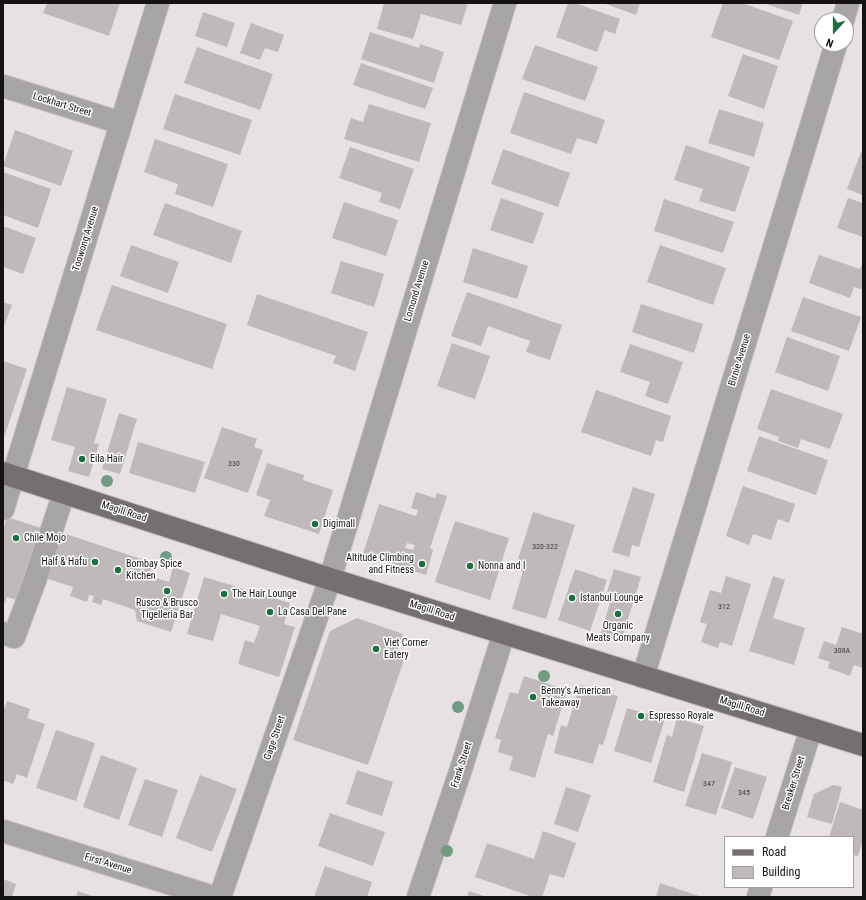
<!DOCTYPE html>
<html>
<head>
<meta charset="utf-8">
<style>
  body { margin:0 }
  #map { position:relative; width:866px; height:900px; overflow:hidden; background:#e7e1e3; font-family:"Roboto Condensed",sans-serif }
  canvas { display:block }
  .frame { position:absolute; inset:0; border:4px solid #141213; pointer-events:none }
  .legend { position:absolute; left:724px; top:836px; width:130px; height:52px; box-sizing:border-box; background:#fff; border:1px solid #a1a0a1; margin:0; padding:5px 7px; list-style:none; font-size:12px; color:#141213 }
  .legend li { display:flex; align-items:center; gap:8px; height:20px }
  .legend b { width:20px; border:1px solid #a1a0a1 }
  .north { position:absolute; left:814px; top:12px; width:40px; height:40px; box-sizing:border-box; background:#fff; border:1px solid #a1a0a1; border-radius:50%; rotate:201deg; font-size:11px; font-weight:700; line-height:16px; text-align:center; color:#141213 }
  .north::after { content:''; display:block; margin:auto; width:14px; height:18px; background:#1e6f40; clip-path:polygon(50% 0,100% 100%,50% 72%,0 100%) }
</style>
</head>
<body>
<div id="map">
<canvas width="866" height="900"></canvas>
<div class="frame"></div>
<ul class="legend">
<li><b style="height:5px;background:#747071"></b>Road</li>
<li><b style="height:11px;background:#bfb9ba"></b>Building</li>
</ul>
<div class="north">N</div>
</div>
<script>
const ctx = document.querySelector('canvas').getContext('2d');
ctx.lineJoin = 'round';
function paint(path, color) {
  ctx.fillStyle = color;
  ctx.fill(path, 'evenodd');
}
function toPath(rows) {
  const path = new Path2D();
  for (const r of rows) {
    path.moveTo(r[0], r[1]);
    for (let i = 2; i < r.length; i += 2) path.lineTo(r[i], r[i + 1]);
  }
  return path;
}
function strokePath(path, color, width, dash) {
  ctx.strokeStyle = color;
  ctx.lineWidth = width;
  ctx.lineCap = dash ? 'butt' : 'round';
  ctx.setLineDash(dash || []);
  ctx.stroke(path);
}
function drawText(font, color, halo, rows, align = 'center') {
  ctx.font = font + ' "Roboto Condensed",sans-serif';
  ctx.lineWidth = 3;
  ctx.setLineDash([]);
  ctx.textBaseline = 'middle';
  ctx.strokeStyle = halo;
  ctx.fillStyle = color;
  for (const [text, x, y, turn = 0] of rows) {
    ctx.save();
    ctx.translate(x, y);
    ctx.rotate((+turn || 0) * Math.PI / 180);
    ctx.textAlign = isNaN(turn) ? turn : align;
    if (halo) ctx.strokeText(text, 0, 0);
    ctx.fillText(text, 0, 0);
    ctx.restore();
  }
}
paint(toPath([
  [47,3,120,3,109,36,43,13],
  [384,3,468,3,461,25,421,14,413,39,377,29],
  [568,3,575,3,620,19,615,34,605,30,597,52,556,37],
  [603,3,640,3,636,15],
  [723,3,742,3,793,21,779,60,711,37],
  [763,3,803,3,799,15],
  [203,12,235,23,227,47,195,36],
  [251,23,284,35,278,52,265,48,260,60,240,53],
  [370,32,419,48,420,44,444,52,434,83,361,59],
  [535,45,598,67,585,101,522,79],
  [197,47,273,74,260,110,184,83],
  [743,54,778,66,764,109,728,96],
  [361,63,433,88,425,109,353,85],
  [524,92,605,120,597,144,577,138,571,154,510,133],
  [175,94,252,120,240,155,163,129],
  [369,104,431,123,419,162,344,139,351,118,363,122],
  [719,109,764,123,754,157,708,143],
  [15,130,73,151,61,186,3,166],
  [155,139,228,164,213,207,175,194,178,184,144,172],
  [686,145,750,167,735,212,699,201,703,189,674,180],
  [350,147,414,169,400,209,379,202,382,193,339,178],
  [503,149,570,173,558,207,491,184],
  [861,152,863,153,863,195,847,189],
  [3,172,51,189,38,228,3,215],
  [501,198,544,213,533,244,490,230],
  [848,198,863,203,863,237,837,228],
  [664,199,734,222,723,253,654,231],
  [344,202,398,220,386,256,332,238],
  [165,203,242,231,231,263,153,235],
  [3,226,36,238,23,274,3,267],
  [131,245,179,262,168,293,120,276],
  [660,245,726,268,713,305,647,282],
  [473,248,528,266,517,299,463,282],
  [819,255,860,269,863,262,863,290,854,287,850,298,809,283],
  [341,261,384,274,374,307,331,293],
  [112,285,227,324,212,369,96,330],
  [467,292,562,325,550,360,526,352,530,341,488,326,481,346,451,336],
  [257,294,368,332,355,371,333,363,336,356,247,325],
  [803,297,861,317,849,351,791,331],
  [3,302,12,305,3,329],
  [641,304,703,324,694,353,632,332],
  [787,337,840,356,828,391,775,372],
  [452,343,490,356,475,399,437,386],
  [630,344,683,362,668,404,645,396,650,382,620,372],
  [3,361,27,369,3,440],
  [67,387,107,399,94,443,99,444,89,477,68,471,75,447,51,440],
  [771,389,843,414,830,449,801,439,798,448,778,441,779,437,757,429],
  [596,390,671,416,663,442,656,440,651,456,581,432],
  [119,413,137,419,120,474,102,469],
  [222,427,257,439,254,447,263,450,248,493,204,478],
  [759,436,828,460,816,495,747,471],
  [138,442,205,462,195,493,129,473],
  [267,463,304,475,303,480,333,490,319,534,264,516,270,500,256,495],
  [743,486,795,504,789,523,778,519,771,540,753,534,749,545,726,536],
  [633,487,655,494,639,547,632,545,629,557,612,552],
  [416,492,435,498,437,493,447,496,430,548,433,550,426,575,363,554,379,504,416,516,408,541,418,510,411,508],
  [407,543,415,545,413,550,405,548],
  [533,512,575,525,546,619,512,609,523,571,515,569],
  [7,517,44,529,20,601,7,597,3,607,3,530],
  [455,521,509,538,490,600,435,582],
  [54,530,153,563,149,576,169,582,173,567,190,573,171,632,137,621,135,610,103,599,101,605,92,602,94,596,89,595,87,602,70,596,73,587,39,576],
  [575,569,607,580,590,631,558,620],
  [614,569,641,577,621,642,600,636,613,593,607,592],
  [726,576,751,584,732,646,720,642,718,648,701,642,707,624,700,622,710,590,721,593],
  [773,576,785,580,773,618,805,628,794,665,749,651],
  [204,577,290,603,284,624,295,627,279,677,238,664,245,640,254,643,260,626,221,614,213,641,187,634],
  [357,618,403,634,396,654,405,657,368,765,293,740,330,631],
  [842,627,863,634,863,668,854,665,850,676,828,668,830,662,818,658,824,641,836,645],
  [524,676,567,690,553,736,548,734,535,778,509,770,513,757,498,752,501,740,495,738,510,692,518,694],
  [580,685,618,696,603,745,599,744,593,764,554,753,561,725,567,727],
  [7,701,30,709,27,718,45,724,27,778,17,774,13,784,3,780,3,712],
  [627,708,665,719,651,763,614,751],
  [677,718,704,726,684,792,653,782,667,735,672,737],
  [56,730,95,743,76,801,36,788],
  [702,753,732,762,716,815,685,806],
  [101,755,137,768,119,820,83,807],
  [735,767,767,777,753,819,721,808],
  [357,770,393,782,382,816,346,804],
  [200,775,237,789,212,852,176,838],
  [145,779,178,790,162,837,128,825],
  [833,785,842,787,832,824,807,817,814,794],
  [566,787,591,795,578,832,554,824],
  [840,802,863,810,863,840,858,856,853,855,853,837,829,837],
  [330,813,385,832,373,866,318,846],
  [543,831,576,843,564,878,550,874,542,897,533,897,475,877,487,843,534,859],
  [325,866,372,882,367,897,314,897],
  [3,879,16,884,12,897,3,897],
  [660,883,702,897,656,897],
  [78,891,95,897,76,897],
  [469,891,487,897,467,897]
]), '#bfb9ba');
const minor = toPath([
  [843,20,848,3],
  [3,86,121,123],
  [3,509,158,3],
  [3,633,14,637,34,583,64,493],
  [643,677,836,44],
  [3,831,213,897],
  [777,837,811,729],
  [220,897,330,579,505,3],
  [418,897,461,769,504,633],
  [758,897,761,887]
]);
const major = toPath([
  [3,473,330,579,863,745]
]);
strokePath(minor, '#c1bcbe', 24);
strokePath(major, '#c1bcbe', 24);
strokePath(minor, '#a7a4a5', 22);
strokePath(major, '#747071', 22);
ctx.fillStyle = '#719b84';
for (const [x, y] of [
  [107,481],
  [166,557],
  [544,676],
  [458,707],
  [447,851]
]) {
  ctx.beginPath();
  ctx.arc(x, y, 6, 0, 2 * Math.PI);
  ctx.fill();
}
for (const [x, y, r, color] of [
  [82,459,4,"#1e6f40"],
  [315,524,4,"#1e6f40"],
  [16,538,4,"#1e6f40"],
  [95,562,4,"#1e6f40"],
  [422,564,4,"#1e6f40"],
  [470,566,4,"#1e6f40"],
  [118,570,4,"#1e6f40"],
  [167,591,4,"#1e6f40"],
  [224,594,4,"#1e6f40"],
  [572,598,4,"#1e6f40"],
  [270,612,4,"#1e6f40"],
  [618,614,4,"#1e6f40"],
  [376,649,4,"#1e6f40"],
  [533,697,4,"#1e6f40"],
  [641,716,4,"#1e6f40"]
]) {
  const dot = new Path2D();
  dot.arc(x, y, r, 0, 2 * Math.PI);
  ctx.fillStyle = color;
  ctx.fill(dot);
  strokePath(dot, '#fff', 1.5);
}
drawText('8px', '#3f3c3d', null, [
  ["330",234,464],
  ["320-322",545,547],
  ["312",724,607],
  ["308A",842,651],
  ["347",709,784],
  ["345",744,793]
]);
drawText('10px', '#141213', '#fff', [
  ["Lockhart Street",62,105,17],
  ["Toowong Avenue",86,239,-73],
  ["Lomond Avenue",417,291,-73],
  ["Birnie Avenue",740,360,-73],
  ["Magill Road",124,512,18],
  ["Magill Road",432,611,18],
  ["Magill Road",742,707,17],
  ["Gage Street",275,738,-71],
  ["Frank Street",462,765,-72],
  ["Breaker Street",794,783,-73],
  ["First Avenue",108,864,17]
]);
drawText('10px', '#141213', '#fff', [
  ["Eila Hair",90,459],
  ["Digimall",323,524],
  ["Chile Mojo",24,538],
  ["Altitude Climbing",414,558,"right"],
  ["and Fitness",414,570,"right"],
  ["Half & Hafu",87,562,"right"],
  ["Bombay Spice",126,564],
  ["Kitchen",126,576],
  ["Nonna and I",478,566],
  ["The Hair Lounge",232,594],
  ["Istanbul Lounge",580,598],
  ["Rusco & Brusco",167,603,"center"],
  ["Tigelleria Bar",167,615,"center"],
  ["La Casa Del Pane",278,612],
  ["Organic",618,626,"center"],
  ["Meats Company",618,638,"center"],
  ["Viet Corner",384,643],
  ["Eatery",384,655],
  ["Benny's American",541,691],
  ["Takeaway",541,703],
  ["Espresso Royale",649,716]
], 'left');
</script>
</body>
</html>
